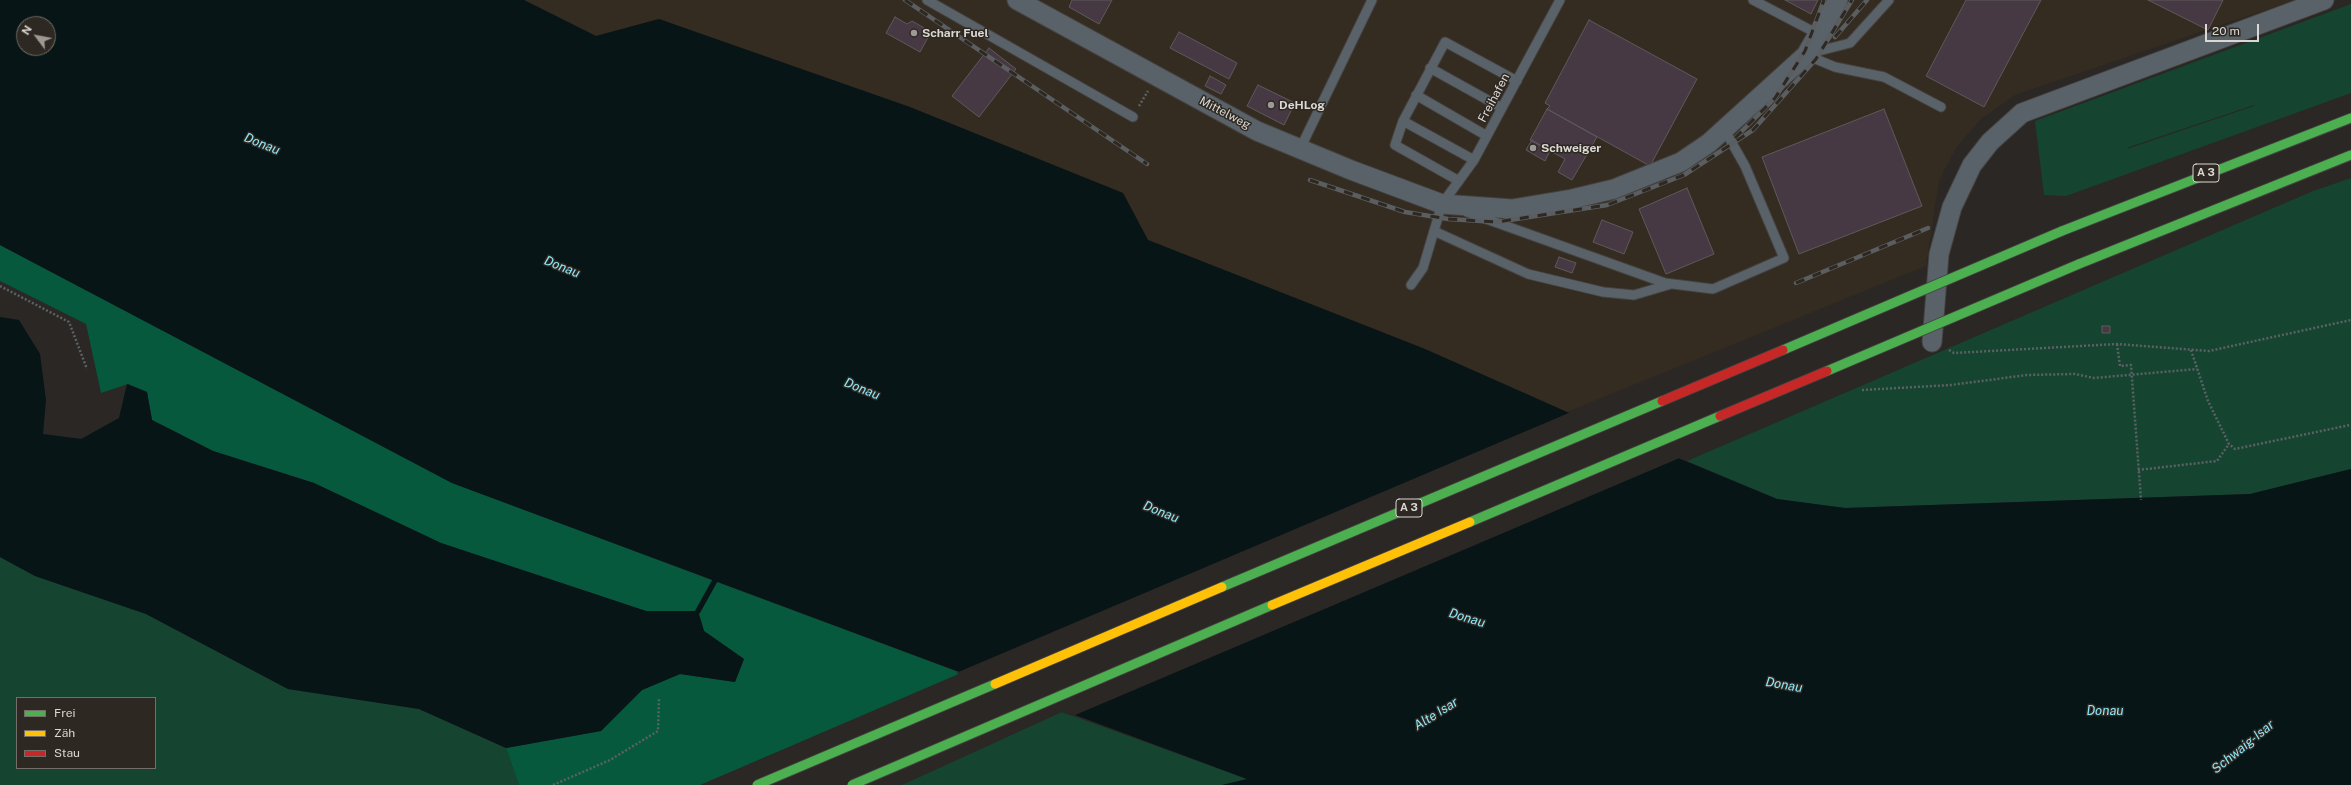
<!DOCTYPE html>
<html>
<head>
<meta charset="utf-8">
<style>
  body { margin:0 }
  #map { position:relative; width:2351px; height:785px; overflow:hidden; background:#2a2724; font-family:"Public Sans",sans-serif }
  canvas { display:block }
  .legend { position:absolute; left:16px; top:697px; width:140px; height:72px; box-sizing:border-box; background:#2d2821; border:1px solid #736e68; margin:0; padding:5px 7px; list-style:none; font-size:12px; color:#dbd7d3 }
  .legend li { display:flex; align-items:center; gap:8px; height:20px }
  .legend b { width:20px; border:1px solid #736e68 }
  .north { position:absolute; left:16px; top:16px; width:40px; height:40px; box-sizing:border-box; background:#2d2821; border:1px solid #736e68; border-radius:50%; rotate:302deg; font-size:11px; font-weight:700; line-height:16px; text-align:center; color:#dbd7d3 }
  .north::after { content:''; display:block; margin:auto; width:14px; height:18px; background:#9d9996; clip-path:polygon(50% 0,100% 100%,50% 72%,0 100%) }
  .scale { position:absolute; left:2205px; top:24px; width:54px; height:18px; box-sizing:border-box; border:2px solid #dbd7d3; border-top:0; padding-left:5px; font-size:12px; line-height:14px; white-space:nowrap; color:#dbd7d3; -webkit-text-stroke:3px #2d2821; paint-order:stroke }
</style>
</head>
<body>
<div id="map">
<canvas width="2351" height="785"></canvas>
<ul class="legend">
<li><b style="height:5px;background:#4caf50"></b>Frei</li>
<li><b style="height:5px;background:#ffc107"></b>Zäh</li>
<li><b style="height:5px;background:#c62828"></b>Stau</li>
</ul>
<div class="north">N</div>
<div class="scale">20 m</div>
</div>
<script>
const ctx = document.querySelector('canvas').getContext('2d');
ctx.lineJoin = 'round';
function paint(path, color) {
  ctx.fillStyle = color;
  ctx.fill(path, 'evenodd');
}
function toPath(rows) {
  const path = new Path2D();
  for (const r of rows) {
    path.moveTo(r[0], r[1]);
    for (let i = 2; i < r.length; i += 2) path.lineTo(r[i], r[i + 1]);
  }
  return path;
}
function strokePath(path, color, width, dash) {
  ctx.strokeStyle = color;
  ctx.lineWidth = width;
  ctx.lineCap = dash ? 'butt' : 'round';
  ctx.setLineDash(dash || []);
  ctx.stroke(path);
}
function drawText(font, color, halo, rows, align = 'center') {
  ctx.font = font + ' "Public Sans",sans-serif';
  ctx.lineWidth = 3;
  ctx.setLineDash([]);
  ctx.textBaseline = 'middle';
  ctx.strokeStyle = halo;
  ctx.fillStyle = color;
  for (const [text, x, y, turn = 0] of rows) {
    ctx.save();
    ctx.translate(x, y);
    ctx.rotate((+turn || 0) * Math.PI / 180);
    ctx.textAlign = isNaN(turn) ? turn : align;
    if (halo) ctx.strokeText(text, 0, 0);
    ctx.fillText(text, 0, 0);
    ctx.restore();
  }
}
paint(toPath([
  [524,0,2292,0,2292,1,2015,95,1981,119,1956,148,1939,181,1926,266,1567,412,1425,349,1148,240,1123,193,659,19,596,36]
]), '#342b21');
paint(toPath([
  [2351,4,2351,93,2066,196,2044,195,2035,121],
  [2254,105,2254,106,2127,149,2129,147],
  [2351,178,2351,469,2250,494,1845,508,1777,499,1687,461,2313,191],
  [0,557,35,576,146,614,288,689,419,709,506,748,519,785,0,785],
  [17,698,155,698,155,768,17,768],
  [1062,712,1247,779,1222,785,902,785]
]), '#154531');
paint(toPath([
  [0,245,452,483,961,673,700,785,519,785,506,748,601,731,642,690,680,674,735,682,744,659,704,631,698,611,646,611,441,543,314,483,213,451,152,420,147,392,128,384,101,393,86,324,0,281]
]), '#06593d');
paint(toPath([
  [0,0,524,0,596,36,659,19,910,107,1123,193,1148,240,1425,349,1567,412,1777,499,1845,508,2250,494,2351,469,2351,785,1222,785,1247,779,452,483,0,245],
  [24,24,48,24,48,48,24,48],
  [0,317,19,320,40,354,46,400,43,434,81,439,119,418,127,384,147,392,152,420,213,451,314,483,441,543,646,611,698,611,704,631,744,659,735,682,680,674,642,690,601,731,506,748,419,709,288,689,146,614,35,576,0,557]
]), '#071517');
paint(toPath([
  [1571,412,1682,457,1073,716,956,673]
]), '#2a2724');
strokePath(toPath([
  [698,611,718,575]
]), '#071517', 5.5);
const building = toPath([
  [1072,0,1112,0,1099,24,1069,7,1072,0],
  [1785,0,1818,0,1811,14,1785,0],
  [1966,0,2041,0,1984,107,1926,76,1966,0],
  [2148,0,2223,0,2208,30,2148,0],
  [895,17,907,24,912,21,931,32,920,52,886,33,895,17],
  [1589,20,1697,79,1650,166,1547,109,1550,106,1545,103,1589,20],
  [1179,32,1237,63,1229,79,1170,48,1179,32],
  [989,48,1016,69,979,117,952,96,989,48],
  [1210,76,1226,85,1221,94,1205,86,1210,76],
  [1258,85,1295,103,1284,125,1247,106,1258,85],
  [1547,109,1597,137,1572,180,1558,172,1565,159,1530,140,1547,109],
  [1884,109,1922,206,1799,254,1762,157,1884,109],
  [1532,140,1550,151,1545,161,1526,150,1532,140],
  [1687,188,1714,254,1666,274,1639,209,1687,188],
  [1602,220,1633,232,1624,254,1593,242,1602,220],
  [1559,257,1576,263,1572,273,1555,267,1559,257],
  [2102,326,2110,326,2110,333,2102,333,2102,326]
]);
paint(building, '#473943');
strokePath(building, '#5d5a5a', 1);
const lane = toPath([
  [927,0,1133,117],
  [1753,0,1818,34],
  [1807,54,1850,43,1889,0],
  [1806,55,1835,67,1884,77,1941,107],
  [1430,68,1502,108],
  [1416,95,1487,136],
  [1403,121,1474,160],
  [1300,149,1372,0],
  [1459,181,1395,145,1403,121,1445,42,1517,81],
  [1467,212,1665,283,1713,289,1784,258,1745,166,1724,129],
  [1434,231,1528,274,1603,292,1634,295,1671,284],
  [1411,285,1423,268,1442,204,1474,160,1560,0]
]);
const street = toPath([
  [1017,0,1257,131,1351,170,1442,204,1512,209,1572,199,1614,189,1681,162,1709,143,1806,55,1838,0],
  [1932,342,1939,254,1952,207,1972,165,1990,142,2022,113,2324,0]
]);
const fast = toPath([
  [2062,231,2351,118],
  [2079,264,2351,155]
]);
strokePath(lane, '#454341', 11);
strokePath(street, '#454341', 21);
strokePath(fast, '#454341', 11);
strokePath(toPath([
  [1139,106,1148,91],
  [0,286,69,322,87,369],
  [2117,344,2120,366,2131,365,2141,500],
  [1949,350,1954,353,2117,344,2209,351,2351,320],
  [2191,350,2208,401,2229,444,2235,449,2350,425],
  [1862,390,1951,385,2027,375,2075,374,2094,378,2197,369],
  [2138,470,2217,461,2229,444],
  [553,785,610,760,658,731,659,698]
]), '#5c6165', 2.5, [2, 2]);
strokePath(lane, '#5a6269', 9);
strokePath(street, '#5a6269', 19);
strokePath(fast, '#4caf50', 9);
const rail = toPath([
  [905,0,1147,164],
  [1835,37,1867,0],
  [1735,138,1775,98,1805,51,1824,0],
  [1310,180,1405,212,1448,219,1497,222,1607,205,1684,175,1753,130,1816,59,1852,0],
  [1796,283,1928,228]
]);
strokePath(rail, '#5b5e60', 4.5);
strokePath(rail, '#2d2821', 3, [9]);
const fastBridge = toPath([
  [1783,350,2062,231],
  [1827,371,2079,264],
  [1470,522,1720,416],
  [1222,587,1662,401],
  [757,785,995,684],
  [852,785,1272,605]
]);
const slowBridge = toPath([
  [1272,605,1470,522],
  [995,684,1222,587]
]);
const jamBridge = toPath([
  [1662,401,1783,350],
  [1720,416,1827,371]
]);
strokePath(fastBridge, '#454341', 11, []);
strokePath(slowBridge, '#454341', 11, []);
strokePath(jamBridge, '#454341', 11, []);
strokePath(fastBridge, '#4caf50', 9);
strokePath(slowBridge, '#ffc107', 9);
strokePath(jamBridge, '#c62828', 9);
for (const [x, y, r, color] of [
  [914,33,4,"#9d9996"],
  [1271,105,4,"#9d9996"],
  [1533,148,4,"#9d9996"]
]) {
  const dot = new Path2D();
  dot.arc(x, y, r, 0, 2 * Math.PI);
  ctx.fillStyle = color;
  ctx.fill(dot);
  strokePath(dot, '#2d2821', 1.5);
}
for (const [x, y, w] of [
  [2206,173,26],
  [1409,508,26]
]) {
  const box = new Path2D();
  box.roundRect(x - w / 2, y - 9, w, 18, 3);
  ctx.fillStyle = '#2d2821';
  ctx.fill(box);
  strokePath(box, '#dbd7d3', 1);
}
drawText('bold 11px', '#dbd7d3', null, [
  ["A 3",2206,173],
  ["A 3",1409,508]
]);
drawText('bold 12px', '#dbd7d3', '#2d2821', [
  ["Scharr Fuel",922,33],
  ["DeHLog",1279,105],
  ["Schweiger",1541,148]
], 'left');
drawText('12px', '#dbd7d3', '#2d2821', [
  ["Freihafen",1494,98,-62],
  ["Mittelweg",1225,113,28]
]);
drawText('italic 13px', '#8fe9fb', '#2d2821', [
  ["Donau",262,144,22],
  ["Donau",562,267,22],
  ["Donau",862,389,22],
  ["Donau",1161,512,22],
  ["Donau",1467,618,17],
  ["Donau",1784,685,10],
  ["Donau",2105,711],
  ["Alte Isar",1436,714,-32],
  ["Schwaig-Isar",2243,747,-39]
]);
</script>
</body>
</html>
